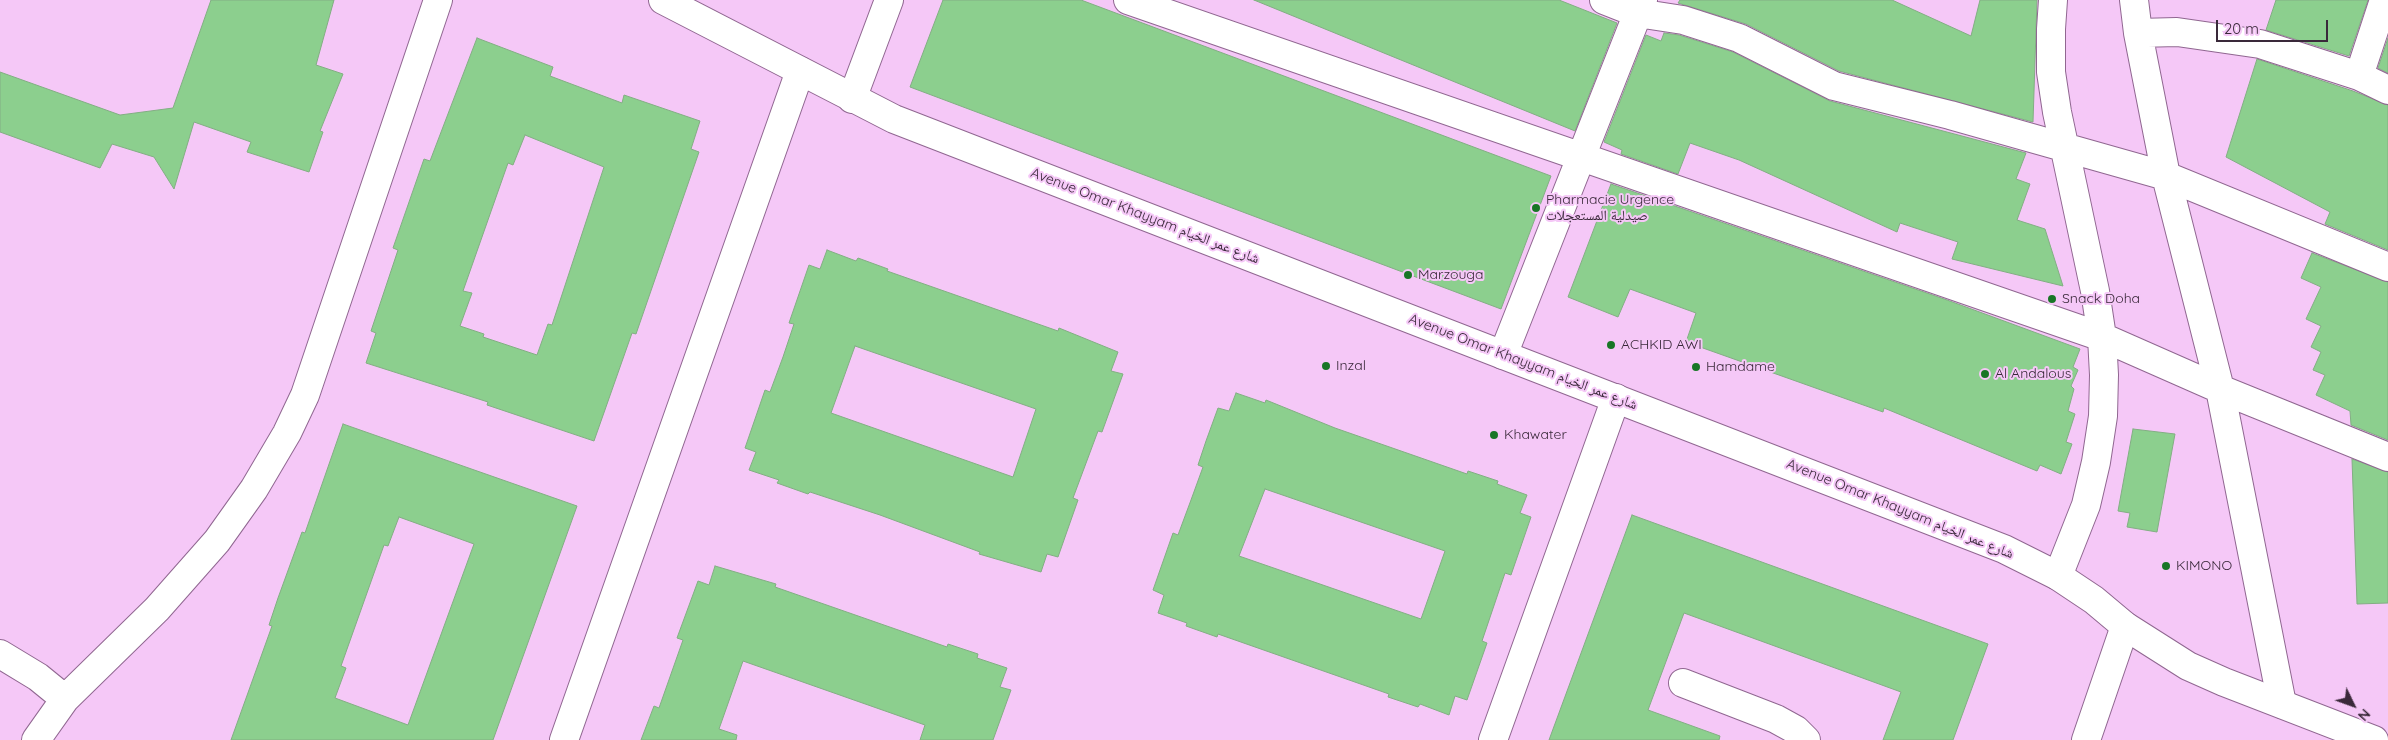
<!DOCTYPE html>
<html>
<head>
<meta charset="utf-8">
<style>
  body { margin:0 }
  #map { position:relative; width:2388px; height:740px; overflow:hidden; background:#f5c8f7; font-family:Quicksand,sans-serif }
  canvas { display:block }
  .north { position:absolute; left:2328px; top:680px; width:50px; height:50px; -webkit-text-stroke:4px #f5c8f7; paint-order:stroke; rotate:132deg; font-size:14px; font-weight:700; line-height:20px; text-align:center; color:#3a293a }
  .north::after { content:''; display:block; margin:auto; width:18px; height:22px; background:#3a293a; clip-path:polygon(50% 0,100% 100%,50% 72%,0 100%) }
  .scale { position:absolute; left:2216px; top:20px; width:112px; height:22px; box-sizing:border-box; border:2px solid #3a293a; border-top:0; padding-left:6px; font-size:15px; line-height:18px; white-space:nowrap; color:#3a293a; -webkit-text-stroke:4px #f5c8f7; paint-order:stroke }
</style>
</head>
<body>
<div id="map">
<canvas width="2388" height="740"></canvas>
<div class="north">N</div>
<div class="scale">20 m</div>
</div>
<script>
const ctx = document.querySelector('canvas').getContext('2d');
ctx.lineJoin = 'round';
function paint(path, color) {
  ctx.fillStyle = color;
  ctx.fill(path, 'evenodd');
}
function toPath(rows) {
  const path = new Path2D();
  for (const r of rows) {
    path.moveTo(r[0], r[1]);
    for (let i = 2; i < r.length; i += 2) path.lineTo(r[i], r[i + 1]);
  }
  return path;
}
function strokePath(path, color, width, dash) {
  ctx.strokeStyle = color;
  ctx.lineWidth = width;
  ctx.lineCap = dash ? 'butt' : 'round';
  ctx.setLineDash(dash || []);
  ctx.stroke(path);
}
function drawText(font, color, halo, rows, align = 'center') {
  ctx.font = font + ' Quicksand,"Noto Naskh Arabic",sans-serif';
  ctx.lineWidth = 4;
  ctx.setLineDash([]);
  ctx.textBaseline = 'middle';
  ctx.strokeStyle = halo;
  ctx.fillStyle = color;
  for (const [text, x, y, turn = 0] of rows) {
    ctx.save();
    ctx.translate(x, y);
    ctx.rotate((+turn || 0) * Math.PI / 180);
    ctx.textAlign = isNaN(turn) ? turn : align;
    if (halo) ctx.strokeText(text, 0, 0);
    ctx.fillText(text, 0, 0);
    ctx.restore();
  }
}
const building = toPath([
  [211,0,334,0,316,65,343,74,320,131,323,132,309,172,247,152,251,142,194,122,174,189,154,157,112,144,100,168,0,132,0,72,120,115,173,108,211,0],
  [943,0,1081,0,1551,176,1501,309,910,87,943,0],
  [1254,0,1559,0,1617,23,1575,131,1254,0],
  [1680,0,1892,0,1971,36,1980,0,2037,0,2033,122,1839,71,1746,24,1678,3,1680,0],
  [2276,0,2368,0,2349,56,2266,30,2276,0],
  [1664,33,1679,35,1733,52,1830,101,2026,153,2016,179,2030,184,2017,220,2045,229,2063,286,1952,259,1958,242,1900,223,1897,232,1739,160,1690,143,1678,174,1621,154,1622,150,1604,142,1646,35,1661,41,1664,33],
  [477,38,553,67,550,76,622,103,624,95,700,121,691,149,699,152,636,334,632,333,594,441,487,405,488,402,366,363,376,333,371,331,398,250,393,248,424,159,430,161,477,38],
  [525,135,604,167,552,325,548,324,537,355,483,337,484,334,460,326,472,293,463,291,508,163,513,165,525,135],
  [2388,38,2388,73,2378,68,2388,38],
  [2257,59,2353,91,2388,105,2388,250,2325,224,2330,212,2226,157,2257,59],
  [1611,184,1947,300,2080,349,2073,367,2078,370,2071,386,2074,389,2068,411,2075,414,2066,442,2072,444,2061,474,2040,465,2037,471,1884,408,1883,412,1686,342,1696,313,1630,289,1618,317,1568,297,1611,184],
  [827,250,856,261,858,258,888,269,887,271,1058,331,1059,328,1118,352,1111,371,1123,374,1102,432,1098,431,1073,498,1078,500,1058,557,1047,554,1041,572,979,554,980,552,880,515,810,492,808,494,777,483,779,480,749,470,756,452,745,448,765,390,770,392,783,357,794,324,789,323,809,265,820,269,827,250],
  [855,346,1036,409,1013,477,831,413,855,346],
  [2312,253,2388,282,2388,440,2351,425,2350,411,2316,395,2325,375,2313,370,2321,352,2311,347,2321,326,2306,319,2321,287,2301,278,2312,253],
  [1236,393,1265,403,1266,400,1335,428,1467,474,1468,471,1498,481,1497,484,1527,495,1520,513,1531,517,1511,575,1505,573,1482,641,1487,643,1467,700,1455,696,1449,715,1420,704,1418,707,1388,697,1389,694,1218,634,1217,637,1186,626,1187,623,1158,613,1164,595,1153,590,1173,533,1178,535,1191,500,1203,467,1198,465,1206,441,1218,408,1229,411,1236,393],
  [1265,489,1445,551,1421,619,1239,556,1265,489],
  [343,424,577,506,493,740,231,740,272,626,269,625,278,598,302,532,305,533,343,424],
  [399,517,474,544,408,725,335,698,346,668,341,666,384,545,388,546,399,517],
  [2133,429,2175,434,2157,532,2127,527,2130,513,2118,511,2133,429],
  [2352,459,2388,472,2388,603,2357,604,2352,459],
  [1632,515,1988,644,1953,740,1883,740,1901,692,1684,613,1648,710,1720,736,1719,740,1549,740,1632,515],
  [715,566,776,584,775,587,947,647,948,644,978,654,977,658,1007,668,1000,687,1011,690,993,740,920,740,925,725,743,661,719,729,737,735,736,740,641,740,654,706,659,708,683,640,677,638,698,581,709,585,715,566]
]);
paint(building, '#8ccf8e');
strokePath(building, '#82ae83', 1);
const minor = toPath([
  [1128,0,2102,337,2220,389,2388,457],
  [1604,0,1637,13,1683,20,1739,38,1834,86,1950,115,2166,176,2388,267],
  [2053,0,2051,29,2051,72,2057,112,2095,291,2102,337,2104,375,2103,416,2096,462,2086,505,2058,576],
  [2134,0,2138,33,2166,176,2220,389,2282,704],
  [2384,0,2359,76,2388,90],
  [2138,33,2177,32,2260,44,2359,76],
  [852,99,889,0],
  [1503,355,1643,0],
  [0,654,38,677,65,699],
  [1683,683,1776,719,1796,730,1806,740],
  [36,740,65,699,157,609,217,541,254,489,287,433,305,395,438,0],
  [564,740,800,71],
  [1493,740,1616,398],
  [2086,740,2125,626]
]);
const tertiary = toPath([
  [663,0,894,119,2004,549,2058,576,2094,600,2125,626,2188,666,2224,682,2374,740]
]);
strokePath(minor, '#906791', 30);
strokePath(tertiary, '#906791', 30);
strokePath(minor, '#fff', 28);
strokePath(tertiary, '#fff', 28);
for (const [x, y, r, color] of [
  [1536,208,5,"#187626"],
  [1408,275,5,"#187626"],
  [2052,299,5,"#187626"],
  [1611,345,5,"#187626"],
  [1326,366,5,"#187626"],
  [1696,367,5,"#187626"],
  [1985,374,5,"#187626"],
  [1494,435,5,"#187626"],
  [2166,566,5,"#187626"]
]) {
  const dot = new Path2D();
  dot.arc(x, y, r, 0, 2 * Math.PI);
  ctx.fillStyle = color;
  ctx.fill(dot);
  strokePath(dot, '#f5c8f7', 2);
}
drawText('14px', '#3a293a', '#f5c8f7', [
  ["Pharmacie Urgence",1546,200],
  ["صيدلية المستعجلات",1546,216],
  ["Marzouga",1418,275],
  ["Snack Doha",2062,299],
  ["ACHKID AWI",1621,345],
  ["Inzal",1336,366],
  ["Hamdame",1706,367],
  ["Al Andalous",1995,374],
  ["Khawater",1504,435],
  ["KIMONO",2176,566]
], 'left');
drawText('14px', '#3a293a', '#f5c8f7', [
  ["Avenue Omar Khayyam شارع عمر الخيام",1145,216,21],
  ["Avenue Omar Khayyam شارع عمر الخيام",1523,362,21],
  ["Avenue Omar Khayyam شارع عمر الخيام",1900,509,22]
]);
</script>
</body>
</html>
